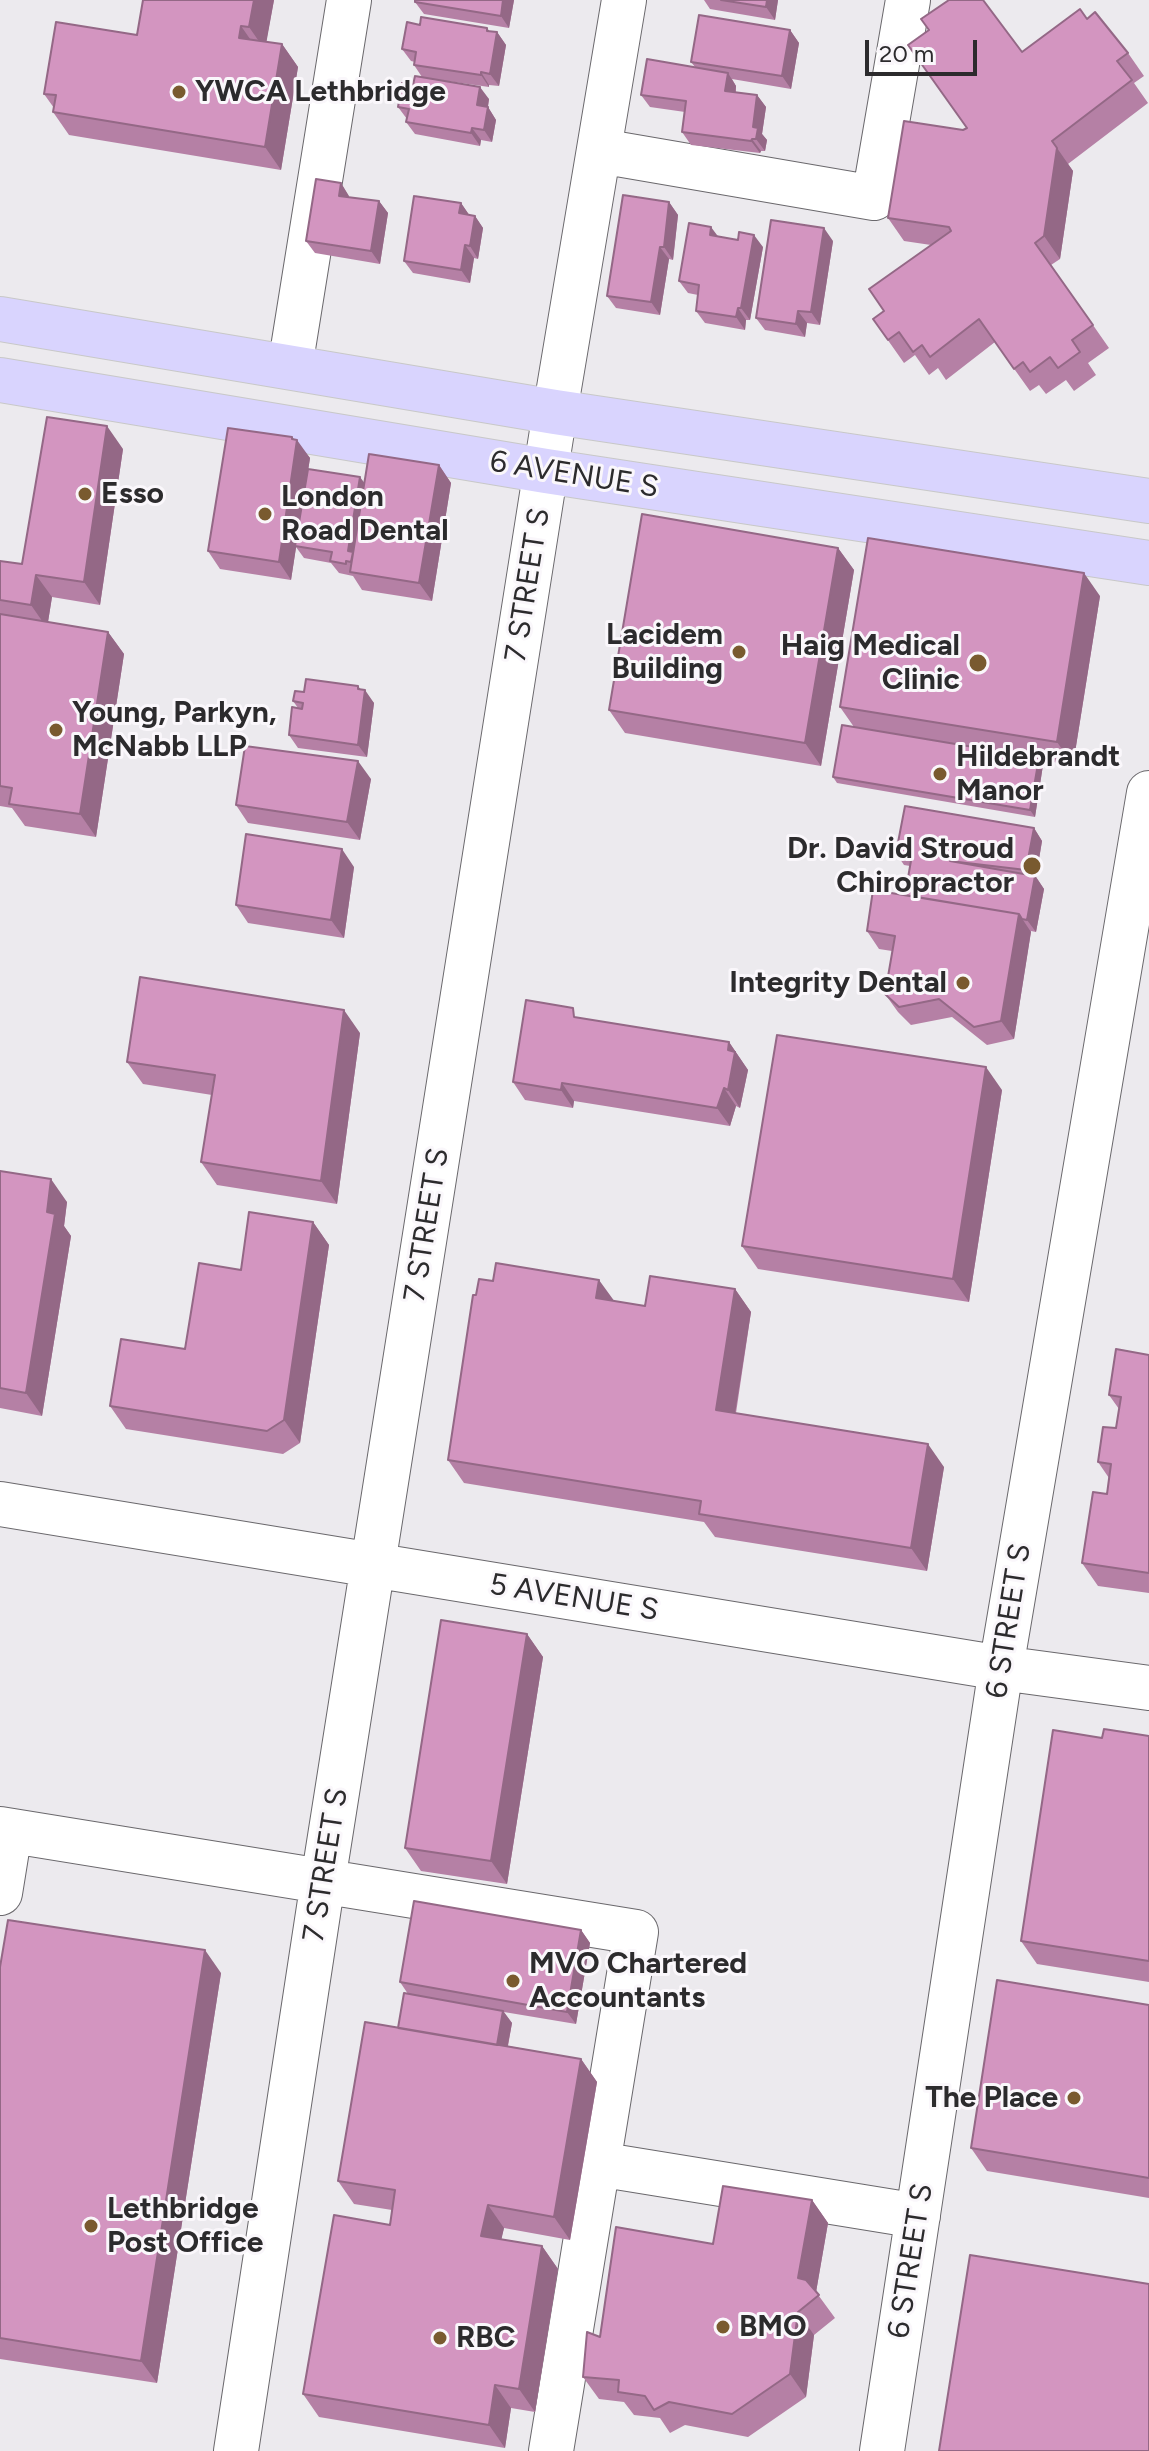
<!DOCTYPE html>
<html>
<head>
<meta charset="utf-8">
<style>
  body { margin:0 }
  #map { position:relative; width:1149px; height:2451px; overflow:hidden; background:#eceaee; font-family:Figtree,sans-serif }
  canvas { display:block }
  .scale { position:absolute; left:865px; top:40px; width:112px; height:36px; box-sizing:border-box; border:4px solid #2c2b2d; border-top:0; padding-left:10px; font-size:24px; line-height:28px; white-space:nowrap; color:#2c2b2d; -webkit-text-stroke:6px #faf7fb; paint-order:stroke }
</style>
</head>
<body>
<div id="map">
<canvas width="1149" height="2451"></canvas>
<div class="scale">20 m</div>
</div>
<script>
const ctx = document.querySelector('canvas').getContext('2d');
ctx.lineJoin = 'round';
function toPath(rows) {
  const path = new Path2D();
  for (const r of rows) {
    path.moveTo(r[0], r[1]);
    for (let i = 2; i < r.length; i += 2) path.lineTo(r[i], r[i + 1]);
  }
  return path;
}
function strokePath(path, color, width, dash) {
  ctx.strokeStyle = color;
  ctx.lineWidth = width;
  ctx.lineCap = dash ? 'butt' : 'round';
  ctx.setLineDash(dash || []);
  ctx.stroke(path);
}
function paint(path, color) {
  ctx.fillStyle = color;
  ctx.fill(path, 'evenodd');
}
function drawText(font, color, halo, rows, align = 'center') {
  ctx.font = font + ' Figtree,sans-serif';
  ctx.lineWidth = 6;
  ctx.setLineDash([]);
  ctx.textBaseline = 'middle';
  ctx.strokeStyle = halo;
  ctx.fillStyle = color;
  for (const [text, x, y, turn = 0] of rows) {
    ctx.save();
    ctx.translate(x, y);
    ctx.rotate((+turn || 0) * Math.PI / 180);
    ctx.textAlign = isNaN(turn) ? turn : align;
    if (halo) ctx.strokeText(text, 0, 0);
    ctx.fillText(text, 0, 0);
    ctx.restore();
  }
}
const minor = toPath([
  [600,151,874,198,908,0],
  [290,367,349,0],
  [0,1504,1001,1668,1149,1688],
  [0,1829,636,1932,551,2451],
  [0,1893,10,1831],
  [598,2164,918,2216],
  [236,2451,323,1881,555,412,624,0],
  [882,2451,1001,1668,1149,793]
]);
const major = toPath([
  [0,319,555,412,1149,501],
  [0,380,546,471,1149,563]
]);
strokePath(minor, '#6a686c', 46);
strokePath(major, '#c8c8c8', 46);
strokePath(minor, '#fff', 44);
strokePath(major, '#d9d4fe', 44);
paint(toPath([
  [274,0,266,42,282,44,298,67,281,170,69,135,53,112,54,108,44,94,137,35],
  [415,0,514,0,509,28,424,14,415,2],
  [704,0,778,0,775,20,710,9],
  [1087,19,1128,53,1144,76,1134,83,1148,103,1068,164,1073,171,1060,259,1051,265,1109,348,1088,363,1096,375,1074,391,1066,380,1046,394,1039,385,1030,391,995,342,946,380,938,368,929,375,915,355,904,363,873,319,884,311,931,245,904,241,888,218,963,130,966,128,1022,52],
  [420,25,487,28,489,31,497,32,506,45,499,86,489,85,489,87,447,81,489,99,488,107,496,120,492,142,481,140,480,146,415,134,406,122,407,119,398,107,413,85,422,77,414,65,415,62,411,61,402,49],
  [790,30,799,43,791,89,732,79,736,86,736,92,757,95,766,107,762,134,767,140,765,151,761,151,760,153,691,145,682,132,685,112,650,107,641,95,695,67,691,62],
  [341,183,349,197,379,201,388,213,380,264,315,253,306,241],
  [669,202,678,215,673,260,669,259,660,315,616,308,607,296],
  [461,203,469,215,475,216,483,228,478,259,474,258,470,283,413,273,404,261],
  [718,237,763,247,750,320,746,320,745,330,705,323,696,311,698,295,688,293,679,281],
  [833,241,820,325,807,323,805,337,765,330,756,318],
  [292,437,310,458,308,471,364,483,439,465,451,483,432,601,362,590,353,576,339,573,331,563,304,558,296,547,291,580,220,569,208,551],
  [123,449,100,605,52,597,48,622,108,632,124,654,96,837,25,826,12,808,0,806,0,561,22,564],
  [838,548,854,570,821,766,625,733,609,710],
  [1100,596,1073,765,1040,760,1043,765,1035,817,837,783,833,777,854,727,840,707],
  [361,690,374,703,367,757,298,748,289,735,298,708,293,701,304,692],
  [371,779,360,840,248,823,236,805],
  [1034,828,1042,841,1036,877,1044,889,1036,932,1031,931,1014,1039,987,1045,952,1017,911,1025,898,1012,885,994,892,951,879,949,867,931,905,895,910,866,904,865,896,853],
  [354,867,344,938,248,923,236,905],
  [580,1018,729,1042,748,1070,740,1108,736,1106,730,1126,574,1101,573,1108,525,1100,513,1082],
  [360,1033,337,1204,217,1185,201,1162,212,1095,143,1084,127,1062],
  [1002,1090,969,1302,758,1269,742,1246],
  [0,1171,67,1202,64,1226,71,1236,42,1416,0,1408],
  [313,1222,329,1245,300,1443,283,1454,126,1429,110,1406,185,1349,241,1270],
  [735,1289,751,1312,736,1413,944,1467,927,1571,715,1537,704,1522,464,1483,448,1460,614,1301,645,1306],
  [1149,1355,1149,1593,1098,1586,1082,1563,1107,1494,1109,1478,1098,1462,1116,1428,1119,1409,1109,1395],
  [527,1634,543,1657,507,1884,421,1871,405,1848],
  [1149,1736,1149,1982,1037,1964,1021,1941,1102,1738],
  [581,1930,590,1943,576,2024,504,2012,512,2023,508,2046,581,2059,597,2082,570,2240,504,2228,501,2239,542,2246,558,2269,535,2412,511,2408,505,2448,319,2417,303,2394,390,2225,392,2210,354,2204,338,2181,398,2028,408,1994,400,1982],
  [0,1967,221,1973,157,2383,0,2359],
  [1149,2005,1149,2198,987,2171,971,2148],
  [812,2200,828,2223,816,2292,835,2318,814,2335,806,2397,748,2437,685,2425,670,2433,660,2418,634,2415,624,2402,599,2399,583,2377,600,2337,713,2244]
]), '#b580a5');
paint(toPath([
  [254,0,274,0,265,50,249,27],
  [503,0,514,0,509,28,501,16],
  [767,0,778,0,775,20,766,7],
  [241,26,257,49,239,38],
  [487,28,496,40,497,32,506,45,499,86,490,74],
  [790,30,799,43,791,89,782,76],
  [282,44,298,67,281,170,265,147],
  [481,72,489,85,489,87,481,75],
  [728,73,736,86,734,103,725,91],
  [480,87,489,99,486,118,477,105],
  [757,95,766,107,762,134,767,140,765,151,756,139,753,127],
  [488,107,496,120,492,142,484,130],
  [472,128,481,140,480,146,471,133],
  [752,139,761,151,760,153,751,141],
  [1057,148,1073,171,1060,259,1044,236],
  [341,183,349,196,347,208,339,196],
  [379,201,388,213,380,264,371,251],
  [669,202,678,215,673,260,664,247],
  [461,203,470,216,459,213],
  [475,216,483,228,478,259,470,246],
  [711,227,720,239,710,235],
  [824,228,833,241,820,325,811,312],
  [754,235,763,247,750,320,741,308],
  [465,245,474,258,470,283,461,270],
  [660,247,669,259,660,315,651,302],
  [738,308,746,320,745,330,736,317],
  [798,311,807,323,805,337,796,324],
  [107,426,123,449,100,605,84,582],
  [292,437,297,443,297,440,310,458,291,580,279,562],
  [439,465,451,483,432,601,419,583],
  [360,477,369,489,363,565,361,575,353,562,348,551],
  [838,548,854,570,821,766,805,743],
  [1084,573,1100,596,1073,765,1057,742],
  [36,575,52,597,47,628,31,605],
  [108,632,124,654,96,837,80,814],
  [358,686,365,695,365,690,374,703,367,757,358,745],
  [1039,758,1043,765,1035,817,1030,810],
  [358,761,371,779,360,840,347,822],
  [1034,828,1042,841,1036,877,1044,889,1036,932,1027,920,1034,882,1026,870],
  [342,849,354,867,344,938,331,920],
  [1019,914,1031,932,1014,1039,1001,1021],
  [344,1010,360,1033,337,1204,321,1181],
  [729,1042,748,1070,740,1108,728,1090,728,1050],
  [986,1067,1002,1090,969,1302,953,1279],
  [562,1083,574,1101,573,1108,561,1090],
  [724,1088,736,1106,730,1126,717,1108],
  [51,1179,67,1202,64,1226,71,1236,42,1416,26,1393],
  [313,1222,329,1245,300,1443,284,1420],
  [599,1280,615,1302,596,1298],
  [735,1289,751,1312,732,1433,716,1410],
  [928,1444,944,1467,927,1571,911,1548],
  [527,1634,543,1657,507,1884,491,1861],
  [581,1930,590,1943,576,2024,567,2012],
  [205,1950,221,1973,157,2383,141,2361],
  [503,2011,512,2023,505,2060,496,2048],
  [581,2059,597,2082,570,2240,554,2217],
  [812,2200,828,2223,815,2298,798,2278],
  [488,2205,504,2228,497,2259,481,2236],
  [542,2246,558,2269,535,2412,519,2389],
  [798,2312,814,2335,806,2397,790,2374],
  [495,2385,511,2408,505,2448,489,2425]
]), '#946886');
const building = toPath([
  [143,0,254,0,249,27,241,26,239,38,282,44,265,147,53,112,56,95,44,94,56,22,137,35,143,0],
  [415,0,503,0,501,16,415,2,415,0],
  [721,0,767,0,766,7,721,0],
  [949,0,983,0,1022,52,1080,9,1087,19,1095,12,1128,53,1117,61,1132,80,1052,141,1057,148,1044,236,1035,243,1093,325,1072,340,1080,352,1058,368,1050,357,1030,372,1023,362,1014,369,979,319,930,357,922,345,913,352,899,332,888,340,873,319,884,311,869,289,951,231,949,227,888,218,904,121,963,130,967,128,908,45,929,30,921,19,949,0],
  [699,15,790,30,782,76,691,62,699,15],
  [421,17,487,28,487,31,497,32,490,74,481,72,481,75,414,65,416,52,402,49,407,22,420,25,421,17],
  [647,59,728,73,725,91,757,95,753,127,758,128,756,139,752,139,751,141,682,132,686,101,641,95,647,59],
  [415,76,480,87,477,105,488,107,484,130,472,128,471,133,406,122,409,109,398,107,402,83,413,85,415,76],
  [316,179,341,183,339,196,379,201,371,251,306,241,316,179],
  [623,195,669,202,664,247,660,247,651,302,607,296,623,195],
  [414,196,461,203,459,213,475,216,470,246,465,245,461,270,404,261,414,196],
  [771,220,824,228,811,312,798,311,796,324,756,318,771,220],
  [689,223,711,227,710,235,738,240,739,232,754,235,741,308,738,308,736,317,696,311,699,285,679,281,689,223],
  [47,417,107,426,84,582,36,575,31,605,0,600,0,561,22,564,47,417],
  [228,428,292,437,292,439,297,440,279,562,208,551,228,428],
  [369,454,439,465,419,583,350,572,369,454],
  [308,469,360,477,348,551,353,552,351,562,346,561,346,564,330,561,332,552,295,546,308,469],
  [642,514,838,548,805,743,609,710,642,514],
  [868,538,1084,573,1057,742,840,707,868,538],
  [0,614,108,632,80,814,9,804,12,788,0,786,0,614],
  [306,679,358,686,358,689,365,690,358,745,289,735,292,707,302,709,303,703,293,701,295,691,304,692,306,679],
  [842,725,1039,758,1030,810,833,777,842,725],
  [245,746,358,761,347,822,236,805,245,746],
  [905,806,1034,828,1026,870,950,861,1035,876,1027,920,1022,919,1019,914,905,895,912,855,896,853,905,806],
  [246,834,342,849,331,920,236,905,246,834],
  [873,890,1019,914,1001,1021,974,1027,939,999,899,1007,885,994,895,936,867,931,873,890],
  [140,977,344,1010,321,1181,201,1162,215,1075,127,1062,140,977],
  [526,1000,573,1008,574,1017,729,1042,728,1050,735,1052,728,1090,724,1088,717,1108,562,1083,561,1090,513,1082,526,1000],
  [777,1035,986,1067,953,1279,742,1246,777,1035],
  [0,1171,51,1179,47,1212,55,1214,26,1393,0,1388,0,1171],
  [249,1212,313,1222,284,1420,267,1431,110,1406,121,1339,185,1349,199,1263,241,1270,249,1212],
  [496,1263,599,1280,596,1298,645,1306,650,1276,735,1289,716,1410,928,1444,911,1548,699,1514,701,1501,448,1460,473,1295,476,1295,479,1279,493,1281,496,1263],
  [1116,1349,1149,1355,1149,1573,1082,1563,1093,1492,1107,1494,1111,1464,1098,1462,1103,1427,1116,1428,1121,1397,1109,1395,1116,1349],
  [441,1620,527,1634,491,1861,405,1848,441,1620],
  [1104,1729,1149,1736,1149,1961,1021,1941,1053,1730,1102,1738,1104,1729],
  [414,1901,581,1930,567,2012,400,1982,414,1901],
  [8,1920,205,1950,141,2361,0,2338,0,1967,8,1920],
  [997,1980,1149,2005,1149,2178,971,2148,997,1980],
  [404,1993,503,2011,497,2045,398,2028,404,1993],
  [365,2022,581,2059,554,2217,488,2205,481,2236,542,2246,519,2389,495,2385,489,2425,303,2394,334,2215,390,2225,395,2190,338,2181,365,2022],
  [723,2186,812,2200,798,2278,806,2280,819,2295,798,2312,790,2374,732,2414,669,2402,654,2410,645,2396,618,2392,619,2380,583,2377,587,2332,600,2337,616,2227,713,2244,723,2186],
  [970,2255,1149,2284,1149,2451,939,2451,970,2255]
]);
paint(building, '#d395c0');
strokePath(building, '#946886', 2);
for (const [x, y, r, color] of [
  [179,92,8,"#795a2f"],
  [85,494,8,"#795a2f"],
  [265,514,8,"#795a2f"],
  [739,652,8,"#795a2f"],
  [978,663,10,"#795a2f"],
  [56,730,8,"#795a2f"],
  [940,774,8,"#795a2f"],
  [1032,866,10,"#795a2f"],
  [963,983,8,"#795a2f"],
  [513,1981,8,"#795a2f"],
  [1074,2098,8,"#795a2f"],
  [91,2226,8,"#795a2f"],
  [723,2327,8,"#795a2f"],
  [440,2338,8,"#795a2f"]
]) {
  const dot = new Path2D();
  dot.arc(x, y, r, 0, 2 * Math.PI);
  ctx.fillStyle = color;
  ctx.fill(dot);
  strokePath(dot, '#faf7fb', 3);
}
drawText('bold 30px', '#2c2b2d', '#faf7fb', [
  ["YWCA Lethbridge",195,92],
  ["Esso",101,494],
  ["London",281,497],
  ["Road Dental",281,531],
  ["Lacidem",723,635,"right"],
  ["Building",723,669,"right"],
  ["Haig Medical",960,646,"right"],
  ["Clinic",960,680,"right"],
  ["Young, Parkyn,",72,713],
  ["McNabb LLP",72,747],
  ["Hildebrandt",956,757],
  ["Manor",956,791],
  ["Dr. David Stroud",1014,849,"right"],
  ["Chiropractor",1014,883,"right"],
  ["Integrity Dental",947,983,"right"],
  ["MVO Chartered",529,1964],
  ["Accountants",529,1998],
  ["The Place",1058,2098,"right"],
  ["Lethbridge",107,2209],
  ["Post Office",107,2243],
  ["BMO",739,2327],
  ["RBC",456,2338]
], 'left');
drawText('30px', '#2c2b2d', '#faf7fb', [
  ["6 AVENUE S",574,475,9],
  ["7 STREET S",528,585,-81],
  ["7 STREET S",427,1225,-81],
  ["5 AVENUE S",574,1598,9],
  ["6 STREET S",1009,1621,-81],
  ["7 STREET S",326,1865,-81],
  ["6 STREET S",911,2261,-81]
]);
</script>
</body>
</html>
